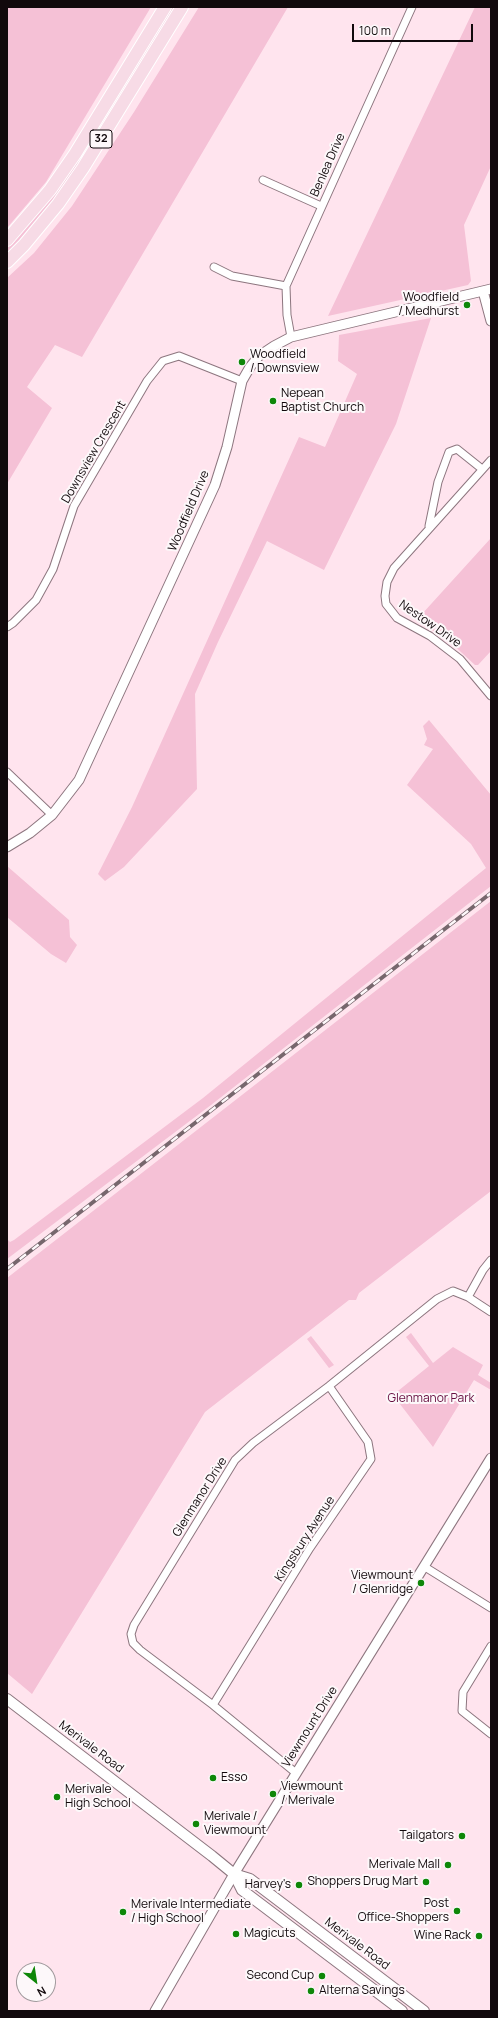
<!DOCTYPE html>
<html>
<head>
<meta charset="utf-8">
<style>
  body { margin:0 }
  #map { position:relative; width:498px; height:2018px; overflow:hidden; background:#ffe4ee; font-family:Manrope,sans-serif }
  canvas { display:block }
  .frame { position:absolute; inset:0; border:8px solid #11090c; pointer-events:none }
  .north { position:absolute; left:16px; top:1962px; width:40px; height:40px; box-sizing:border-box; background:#fdf8fa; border:1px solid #9f989b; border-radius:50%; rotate:150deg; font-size:11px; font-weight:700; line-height:16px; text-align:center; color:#11090c }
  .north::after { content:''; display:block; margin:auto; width:14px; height:18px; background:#0e8708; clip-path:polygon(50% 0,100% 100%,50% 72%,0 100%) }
  .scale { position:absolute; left:352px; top:24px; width:121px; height:18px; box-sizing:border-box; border:2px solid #11090c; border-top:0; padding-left:5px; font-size:12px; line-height:14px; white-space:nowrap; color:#11090c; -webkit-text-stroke:3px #fdf8fa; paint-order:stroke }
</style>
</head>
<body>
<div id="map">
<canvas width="498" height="2018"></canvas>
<div class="frame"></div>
<div class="north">N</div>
<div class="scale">100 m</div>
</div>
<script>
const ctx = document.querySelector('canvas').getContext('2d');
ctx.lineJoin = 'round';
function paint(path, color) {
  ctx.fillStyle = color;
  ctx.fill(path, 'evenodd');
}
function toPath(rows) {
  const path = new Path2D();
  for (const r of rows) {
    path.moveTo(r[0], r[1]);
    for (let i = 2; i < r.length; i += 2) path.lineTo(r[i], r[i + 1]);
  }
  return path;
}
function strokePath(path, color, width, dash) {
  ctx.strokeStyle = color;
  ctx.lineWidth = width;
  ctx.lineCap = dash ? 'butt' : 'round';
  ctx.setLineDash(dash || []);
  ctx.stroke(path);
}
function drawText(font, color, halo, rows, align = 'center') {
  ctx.font = font + ' Manrope,sans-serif';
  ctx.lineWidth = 4;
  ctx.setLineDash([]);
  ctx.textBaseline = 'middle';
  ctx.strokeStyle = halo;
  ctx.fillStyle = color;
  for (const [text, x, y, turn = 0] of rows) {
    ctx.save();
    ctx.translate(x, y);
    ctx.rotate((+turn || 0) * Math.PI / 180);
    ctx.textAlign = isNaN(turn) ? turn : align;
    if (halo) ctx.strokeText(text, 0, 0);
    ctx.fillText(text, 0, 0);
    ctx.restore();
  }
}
paint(toPath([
  [7,7,151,7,46,182,7,228],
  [171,7,177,7,73,174,29,232,7,255,7,247,15,239],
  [199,7,288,7,82,357,55,345,27,387,52,408,7,484,7,278,34,253,72,206,134,112],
  [475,7,491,7,491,166,464,225,471,281,468,285,328,316],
  [431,318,396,424,324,570,267,541,218,642,195,694,197,789,124,867,105,881,98,874,132,807,299,437,325,447,357,374,338,361,339,335],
  [491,538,491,651,478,665,475,665,449,641,421,623,422,614],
  [429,720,491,795,491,886,211,1105,7,1259,7,1239,10,1242,14,1240,203,1098,486,868,471,844,407,785,433,749,424,745,427,739,423,726],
  [7,866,69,920,70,937,77,945,66,963,51,954,7,917],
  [491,901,491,1191,359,1293,356,1300,349,1300,205,1412,32,1694,7,1673,7,1278],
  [411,1333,433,1363,453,1347,483,1365,478,1375,491,1383,491,1390,474,1380,433,1447,393,1395,429,1366,406,1337],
  [311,1336,334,1365,329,1368,307,1339]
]), '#f5c1d6');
const minor = toPath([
  [263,180,321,206],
  [214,267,232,276,286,286],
  [291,337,287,315,286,286,412,7],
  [491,460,394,568,387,582,385,596,386,604,397,618,430,636,460,659,491,696],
  [429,526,438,482,449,452,457,449,482,469],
  [7,627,13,623,36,600,53,569,74,506,147,381,163,361,179,356,242,381],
  [7,772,52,815],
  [468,1297,483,1270,491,1260],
  [425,1567,491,1608],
  [491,1646,463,1692,462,1711,491,1734],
  [213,1705,310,1548,371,1459,368,1442,329,1386],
  [296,1773,213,1705,140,1650,133,1643,131,1634,134,1625,235,1460,253,1443,329,1386,437,1299,453,1291,468,1297,491,1312]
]);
const tertiary = toPath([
  [483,291,491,321],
  [7,847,30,833,52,815,79,780,215,485,227,447,242,381,250,367,259,356,274,346,291,337,491,289],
  [155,2011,234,1874,491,1458]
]);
const secondary = toPath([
  [7,1699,212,1856,234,1874,242,1890,402,2011],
  [234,1874,250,1879,424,2011]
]);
const primary = toPath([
  [7,240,50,190,75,154,165,7],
  [7,262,24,245,58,204,83,168,182,7]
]);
strokePath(minor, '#8d767f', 9);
strokePath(tertiary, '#8d767f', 11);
strokePath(secondary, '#8d767f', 12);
strokePath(primary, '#fff', 14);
strokePath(minor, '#fff', 7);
strokePath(tertiary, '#fff', 9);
strokePath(secondary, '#fff', 10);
strokePath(primary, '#f7dbe6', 12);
const rail = toPath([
  [7,1269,491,893]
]);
strokePath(rail, '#77676d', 4);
strokePath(rail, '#fdf8fa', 2.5, [8]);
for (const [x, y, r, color] of [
  [467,305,4,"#0e8708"],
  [242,362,4,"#0e8708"],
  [273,401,4,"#0e8708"],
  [421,1583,4,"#0e8708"],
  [213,1778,4,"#0e8708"],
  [273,1794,4,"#0e8708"],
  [57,1797,4,"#0e8708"],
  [196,1824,4,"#0e8708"],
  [462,1836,4,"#0e8708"],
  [448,1865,4,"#0e8708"],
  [426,1882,4,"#0e8708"],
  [299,1885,4,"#0e8708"],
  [457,1911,4,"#0e8708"],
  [123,1912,4,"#0e8708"],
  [236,1934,4,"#0e8708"],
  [479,1936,4,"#0e8708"],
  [322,1976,4,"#0e8708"],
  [311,1991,4,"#0e8708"]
]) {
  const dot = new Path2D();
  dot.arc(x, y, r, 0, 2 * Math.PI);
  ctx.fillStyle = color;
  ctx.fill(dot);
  strokePath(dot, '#fdf8fa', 1.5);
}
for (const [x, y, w] of [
  [101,139,22]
]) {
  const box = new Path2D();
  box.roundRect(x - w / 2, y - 9, w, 18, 3);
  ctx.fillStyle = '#fdf8fa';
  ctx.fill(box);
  strokePath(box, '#11090c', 1);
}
drawText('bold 11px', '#11090c', null, [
  ["32",101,139]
]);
drawText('12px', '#11090c', '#fdf8fa', [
  ["Benlea Drive",328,165,-66],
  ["Downsview Crescent",94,452,-60],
  ["Woodfield Drive",189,511,-67],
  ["Nestow Drive",430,624,35],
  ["Glenmanor Drive",200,1497,-58],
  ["Kingsbury Avenue",305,1539,-57],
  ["Viewmount Drive",310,1727,-58],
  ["Merivale Road",91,1747,37],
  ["Merivale Road",357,1944,37]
]);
drawText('12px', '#11090c', '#fdf8fa', [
  ["Woodfield",459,298],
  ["/ Medhurst",459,312],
  ["Woodfield",250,355,"left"],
  ["/ Downsview",250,369,"left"],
  ["Nepean",281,394,"left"],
  ["Baptist Church",281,408,"left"],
  ["Viewmount",413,1576],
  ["/ Glenridge",413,1590],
  ["Esso",221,1778,"left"],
  ["Viewmount",281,1787,"left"],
  ["/ Merivale",281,1801,"left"],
  ["Merivale",65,1790,"left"],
  ["High School",65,1804,"left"],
  ["Merivale /",204,1817,"left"],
  ["Viewmount",204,1831,"left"],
  ["Tailgators",454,1836],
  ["Merivale Mall",440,1865],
  ["Shoppers Drug Mart",418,1882],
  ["Harvey's",291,1885],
  ["Post",449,1904],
  ["Office-Shoppers",449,1918],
  ["Merivale Intermediate",131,1905,"left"],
  ["/ High School",131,1919,"left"],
  ["Magicuts",244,1934,"left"],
  ["Wine Rack",471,1936],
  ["Second Cup",314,1976],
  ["Alterna Savings",319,1991,"left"]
], 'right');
drawText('12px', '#660e40', '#fdf8fa', [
  ["Glenmanor Park",431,1399]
]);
</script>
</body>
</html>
